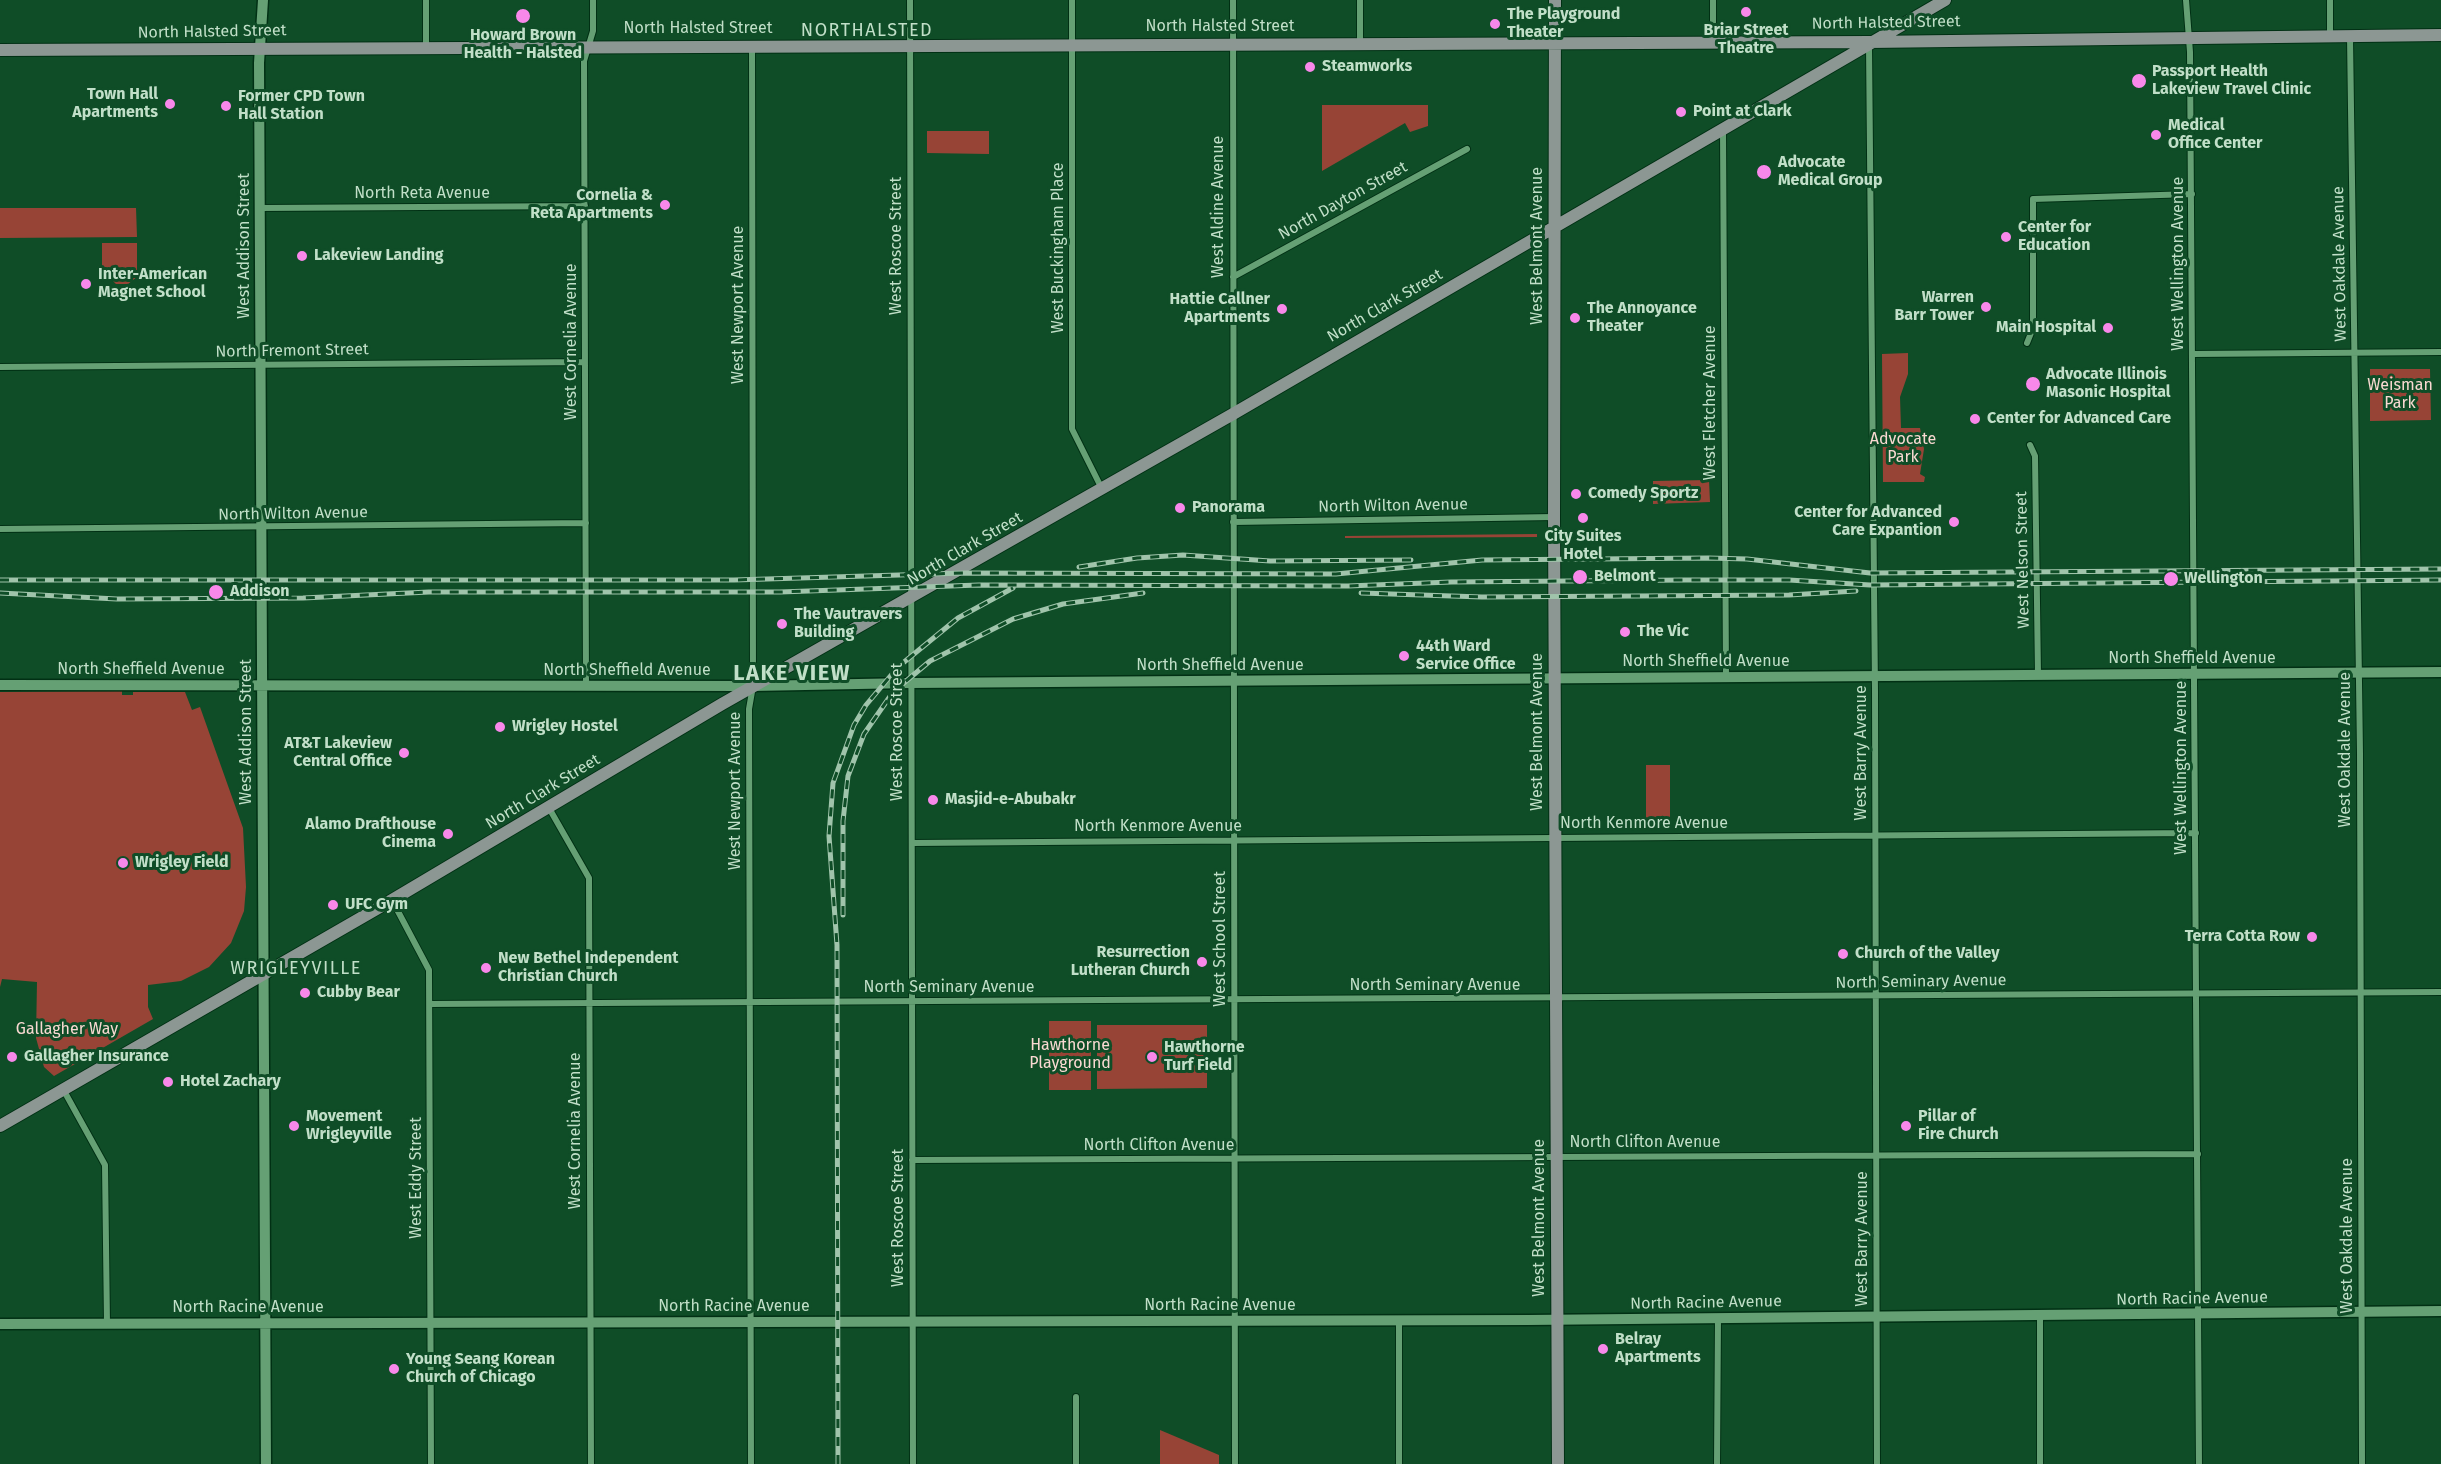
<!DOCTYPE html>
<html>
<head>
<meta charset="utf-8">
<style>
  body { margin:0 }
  canvas { display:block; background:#0f4d27 }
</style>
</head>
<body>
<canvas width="2441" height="1464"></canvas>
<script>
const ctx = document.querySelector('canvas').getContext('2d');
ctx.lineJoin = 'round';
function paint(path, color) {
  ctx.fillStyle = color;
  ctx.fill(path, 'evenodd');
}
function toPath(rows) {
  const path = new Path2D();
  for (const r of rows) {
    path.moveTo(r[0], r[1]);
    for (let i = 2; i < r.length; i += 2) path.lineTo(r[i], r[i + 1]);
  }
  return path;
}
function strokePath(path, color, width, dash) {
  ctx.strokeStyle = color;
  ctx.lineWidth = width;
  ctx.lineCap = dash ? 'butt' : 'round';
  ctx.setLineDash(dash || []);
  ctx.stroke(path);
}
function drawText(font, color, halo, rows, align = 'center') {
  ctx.font = font + ' "Fira Sans",sans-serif';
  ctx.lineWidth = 6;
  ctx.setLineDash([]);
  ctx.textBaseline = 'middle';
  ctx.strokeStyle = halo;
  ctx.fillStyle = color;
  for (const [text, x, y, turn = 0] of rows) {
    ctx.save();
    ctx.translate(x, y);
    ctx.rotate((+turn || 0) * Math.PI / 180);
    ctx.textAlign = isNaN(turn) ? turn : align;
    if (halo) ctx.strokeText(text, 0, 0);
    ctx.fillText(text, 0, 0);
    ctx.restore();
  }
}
paint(toPath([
  [1322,105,1428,105,1428,126,1410,132,1405,123,1322,171],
  [927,131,989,131,989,154,927,153],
  [0,208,136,208,137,237,0,238],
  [102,243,137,243,137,277,128,284,116,284,102,270],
  [1908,353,1908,374,1900,397,1901,428,1920,428,1924,449,1920,474,1925,477,1924,482,1883,482,1882,354],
  [2370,369,2430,369,2431,420,2370,421],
  [1709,480,1710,502,1653,504,1653,481],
  [1537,534,1537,537,1345,538,1345,536],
  [122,691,122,695,133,695,133,692,185,692,192,710,200,707,243,828,246,887,244,911,231,943,209,967,181,981,148,985,148,1007,153,1019,54,1076,44,1067,36,1038,37,982,2,979,0,987,0,692],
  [1646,765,1670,765,1670,823,1646,823],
  [1049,1021,1091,1021,1091,1090,1049,1090],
  [1097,1025,1207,1025,1207,1088,1097,1089],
  [1160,1430,1219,1455,1219,1464,1160,1464]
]), '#974436');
const minor = toPath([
  [910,0,913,1464],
  [1072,0,1072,429,1102,489],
  [1233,0,1235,1464],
  [1713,0,1713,41],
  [2186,0,2190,52,2199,1464],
  [2330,0,2330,36],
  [2350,37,2360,753,2362,1464],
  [1360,43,1360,0],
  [1869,45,1875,691,1877,1464],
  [426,47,426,0],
  [1723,130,1726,677],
  [260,208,585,206],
  [1233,277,1467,149],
  [2027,343,2033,328,2033,199,2192,194],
  [2193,354,2441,352],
  [0,367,585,362],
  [2030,445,2035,456,2038,675],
  [1233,522,1554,517],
  [0,529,586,523],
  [586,686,584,61,593,31,593,0],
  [549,808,589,878,591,1464],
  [912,843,2196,833],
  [392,900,429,970,431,1464],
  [430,1004,2441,992],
  [63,1089,105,1165,107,1324],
  [912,1160,2198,1154],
  [2040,1315,2040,1464],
  [1399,1320,1399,1464],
  [1076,1397,1076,1464],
  [751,1464,749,709,753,686,752,46],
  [1717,1464,1718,1318]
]);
const tertiary = toPath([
  [263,0,259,63,266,1464],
  [0,685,753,686,911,683,2441,672],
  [0,1324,1528,1320,2441,1311]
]);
const secondary = toPath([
  [1555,0,1554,517,1558,1464],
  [0,50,1869,42,2441,35],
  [0,1126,392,900,722,704,1233,414,1945,0]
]);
strokePath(minor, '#013014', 8);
strokePath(tertiary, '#013014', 13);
strokePath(secondary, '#013014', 14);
strokePath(minor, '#65a074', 6);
strokePath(tertiary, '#65a074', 10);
strokePath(secondary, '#8c9793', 12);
const rail = toPath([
  [1079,567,1137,558,1183,555,1270,561,1411,560],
  [0,580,734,580,965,573,1336,574,1482,560,1708,558,1747,559,1870,573,2441,569],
  [0,593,117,599,303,598,429,592,780,592,979,585,1348,586,1451,582,1685,580,1789,580,1870,585,2441,580],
  [1361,593,1482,597,1789,595,1856,591],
  [843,915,843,821,848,776,864,734,893,692,930,661,1013,619,1063,604,1143,593],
  [838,1464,837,945,829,836,833,783,854,725,866,705,898,667,958,618,1013,588]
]);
strokePath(rail, '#a0c4ab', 5);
strokePath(rail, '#0f4d27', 3, [9]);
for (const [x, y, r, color] of [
  [1746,12,6,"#f888ea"],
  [523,16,8,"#f888ea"],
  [1495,24,6,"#f888ea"],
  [1310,67,6,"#f888ea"],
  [2139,81,8,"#f888ea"],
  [170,104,6,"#f888ea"],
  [226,106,6,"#f888ea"],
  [1681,112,6,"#f888ea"],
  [2156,135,6,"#f888ea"],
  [1764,172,8,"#f888ea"],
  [665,205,6,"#f888ea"],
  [2006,237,6,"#f888ea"],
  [302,256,6,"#f888ea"],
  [86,284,6,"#f888ea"],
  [1986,307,6,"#f888ea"],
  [1282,309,6,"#f888ea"],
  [1575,318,6,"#f888ea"],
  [2108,328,6,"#f888ea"],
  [2033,384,8,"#f888ea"],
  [1975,419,6,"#f888ea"],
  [1576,494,6,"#f888ea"],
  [1180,508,6,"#f888ea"],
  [1583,518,6,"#f888ea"],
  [1954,522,6,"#f888ea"],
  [1580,577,8,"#f888ea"],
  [2171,579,8,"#f888ea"],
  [216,592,8,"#f888ea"],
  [782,624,6,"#f888ea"],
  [1625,632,6,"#f888ea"],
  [1404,656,6,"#f888ea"],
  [500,727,6,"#f888ea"],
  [404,753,6,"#f888ea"],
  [933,800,6,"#f888ea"],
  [448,834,6,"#f888ea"],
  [123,863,6,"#f888ea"],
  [333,905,6,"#f888ea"],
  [2312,937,6,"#f888ea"],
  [1843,954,6,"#f888ea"],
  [1202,962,6,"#f888ea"],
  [486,968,6,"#f888ea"],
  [305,993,6,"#f888ea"],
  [12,1057,6,"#f888ea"],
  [1152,1057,6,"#f888ea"],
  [168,1082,6,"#f888ea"],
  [294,1126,6,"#f888ea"],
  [1906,1126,6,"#f888ea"],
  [1603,1349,6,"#f888ea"],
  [394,1369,6,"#f888ea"]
]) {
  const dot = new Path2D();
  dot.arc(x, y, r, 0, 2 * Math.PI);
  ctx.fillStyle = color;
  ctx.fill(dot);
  strokePath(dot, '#0f4d27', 2);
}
drawText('bold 16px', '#c1dfc8', '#0f4d27', [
  ["The Playground",1507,15],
  ["Theater",1507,33],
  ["Briar Street",1746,31,"center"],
  ["Theatre",1746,49,"center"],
  ["Howard Brown",523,36,"center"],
  ["Health - Halsted",523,54,"center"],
  ["Steamworks",1322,67],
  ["Passport Health",2152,72],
  ["Lakeview Travel Clinic",2152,90],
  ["Town Hall",158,95,"right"],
  ["Apartments",158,113,"right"],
  ["Former CPD Town",238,97],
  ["Hall Station",238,115],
  ["Point at Clark",1693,112],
  ["Medical",2168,126],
  ["Office Center",2168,144],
  ["Advocate",1778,163],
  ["Medical Group",1778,181],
  ["Cornelia &",653,196,"right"],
  ["Reta Apartments",653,214,"right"],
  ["Center for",2018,228],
  ["Education",2018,246],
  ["Lakeview Landing",314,256],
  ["Inter-American",98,275],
  ["Magnet School",98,293],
  ["Warren",1974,298,"right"],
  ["Barr Tower",1974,316,"right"],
  ["Hattie Callner",1270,300,"right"],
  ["Apartments",1270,318,"right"],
  ["The Annoyance",1587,309],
  ["Theater",1587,327],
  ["Main Hospital",2096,328,"right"],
  ["Advocate Illinois",2046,375],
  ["Masonic Hospital",2046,393],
  ["Center for Advanced Care",1987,419],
  ["Comedy Sportz",1588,494],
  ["Panorama",1192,508],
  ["Center for Advanced",1942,513,"right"],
  ["Care Expantion",1942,531,"right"],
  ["City Suites",1583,537,"center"],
  ["Hotel",1583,555,"center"],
  ["Belmont",1594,577],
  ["Wellington",2184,579],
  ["Addison",230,592],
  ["The Vautravers",794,615],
  ["Building",794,633],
  ["The Vic",1637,632],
  ["44th Ward",1416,647],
  ["Service Office",1416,665],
  ["Wrigley Hostel",512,727],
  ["AT&T Lakeview",392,744,"right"],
  ["Central Office",392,762,"right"],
  ["Masjid-e-Abubakr",945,800],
  ["Alamo Drafthouse",436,825,"right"],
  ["Cinema",436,843,"right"],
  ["Wrigley Field",135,863],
  ["UFC Gym",345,905],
  ["Terra Cotta Row",2300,937,"right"],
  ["Resurrection",1190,953,"right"],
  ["Lutheran Church",1190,971,"right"],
  ["Church of the Valley",1855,954],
  ["New Bethel Independent",498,959],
  ["Christian Church",498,977],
  ["Cubby Bear",317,993],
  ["Hawthorne",1164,1048],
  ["Turf Field",1164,1066],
  ["Gallagher Insurance",24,1057],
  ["Hotel Zachary",180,1082],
  ["Movement",306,1117],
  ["Wrigleyville",306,1135],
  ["Pillar of",1918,1117],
  ["Fire Church",1918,1135],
  ["Belray",1615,1340],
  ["Apartments",1615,1358],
  ["Young Seang Korean",406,1360],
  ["Church of Chicago",406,1378]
], 'left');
drawText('16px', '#c1dfc8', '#0f4d27', [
  ["North Halsted Street",1886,23,-1],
  ["North Halsted Street",1220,27],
  ["North Halsted Street",698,29],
  ["North Halsted Street",212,32,-1],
  ["North Reta Avenue",422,194],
  ["North Dayton Street",1343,201,-29],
  ["West Aldine Avenue",1219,207,-90],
  ["West Addison Street",245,246,-90],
  ["West Roscoe Street",897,246,-90],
  ["West Belmont Avenue",1538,246,-90],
  ["West Buckingham Place",1059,248,-90],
  ["West Wellington Avenue",2179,264,-90],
  ["West Oakdale Avenue",2340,264,-91],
  ["West Newport Avenue",739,305,-90],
  ["North Clark Street",1385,306,-30],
  ["West Cornelia Avenue",572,342,-90],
  ["North Fremont Street",292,351,-1],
  ["West Fletcher Avenue",1711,403,-90],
  ["North Wilton Avenue",1393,506,-1],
  ["North Wilton Avenue",293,514,-1],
  ["North Clark Street",965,549,-30],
  ["West Nelson Street",2023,560,-91],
  ["North Sheffield Avenue",2192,659],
  ["North Sheffield Avenue",1706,662],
  ["North Sheffield Avenue",1220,666],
  ["North Sheffield Avenue",141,670],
  ["North Sheffield Avenue",627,671],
  ["West Addison Street",247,732,-90],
  ["West Roscoe Street",898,732,-90],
  ["West Belmont Avenue",1538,732,-90],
  ["West Oakdale Avenue",2346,750,-90],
  ["West Barry Avenue",1862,753,-90],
  ["West Wellington Avenue",2182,768,-90],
  ["West Newport Avenue",736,791,-90],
  ["North Clark Street",543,792,-31],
  ["North Kenmore Avenue",1644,824],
  ["North Kenmore Avenue",1158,827],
  ["West School Street",1221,939,-90],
  ["North Seminary Avenue",1921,982,-1],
  ["North Seminary Avenue",1435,986],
  ["North Seminary Avenue",949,988],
  ["West Cornelia Avenue",576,1131,-90],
  ["North Clifton Avenue",1645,1143],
  ["North Clifton Avenue",1159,1146],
  ["West Eddy Street",417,1178,-90],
  ["West Roscoe Street",899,1218,-90],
  ["West Belmont Avenue",1540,1218,-90],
  ["West Oakdale Avenue",2348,1236,-90],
  ["West Barry Avenue",1863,1239,-90],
  ["North Racine Avenue",2192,1299,-1],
  ["North Racine Avenue",1706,1303,-1],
  ["North Racine Avenue",1220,1306],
  ["North Racine Avenue",734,1307],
  ["North Racine Avenue",248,1308]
]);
drawText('16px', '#f9d9d2', '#0f4d27', [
  ["Weisman",2400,386],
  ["Park",2400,404],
  ["Advocate",1903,440],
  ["Park",1903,458],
  ["Gallagher Way",67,1030],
  ["Hawthorne",1070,1046],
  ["Playground",1070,1064]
]);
ctx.letterSpacing = '1.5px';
drawText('18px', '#c1dfc8', '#0f4d27', [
  ["NORTHALSTED",867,31],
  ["WRIGLEYVILLE",296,969]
]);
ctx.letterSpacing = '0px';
ctx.letterSpacing = '1.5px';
drawText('bold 22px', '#c1dfc8', '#0f4d27', [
  ["LAKE VIEW",792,674]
]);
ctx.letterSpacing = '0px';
</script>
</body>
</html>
